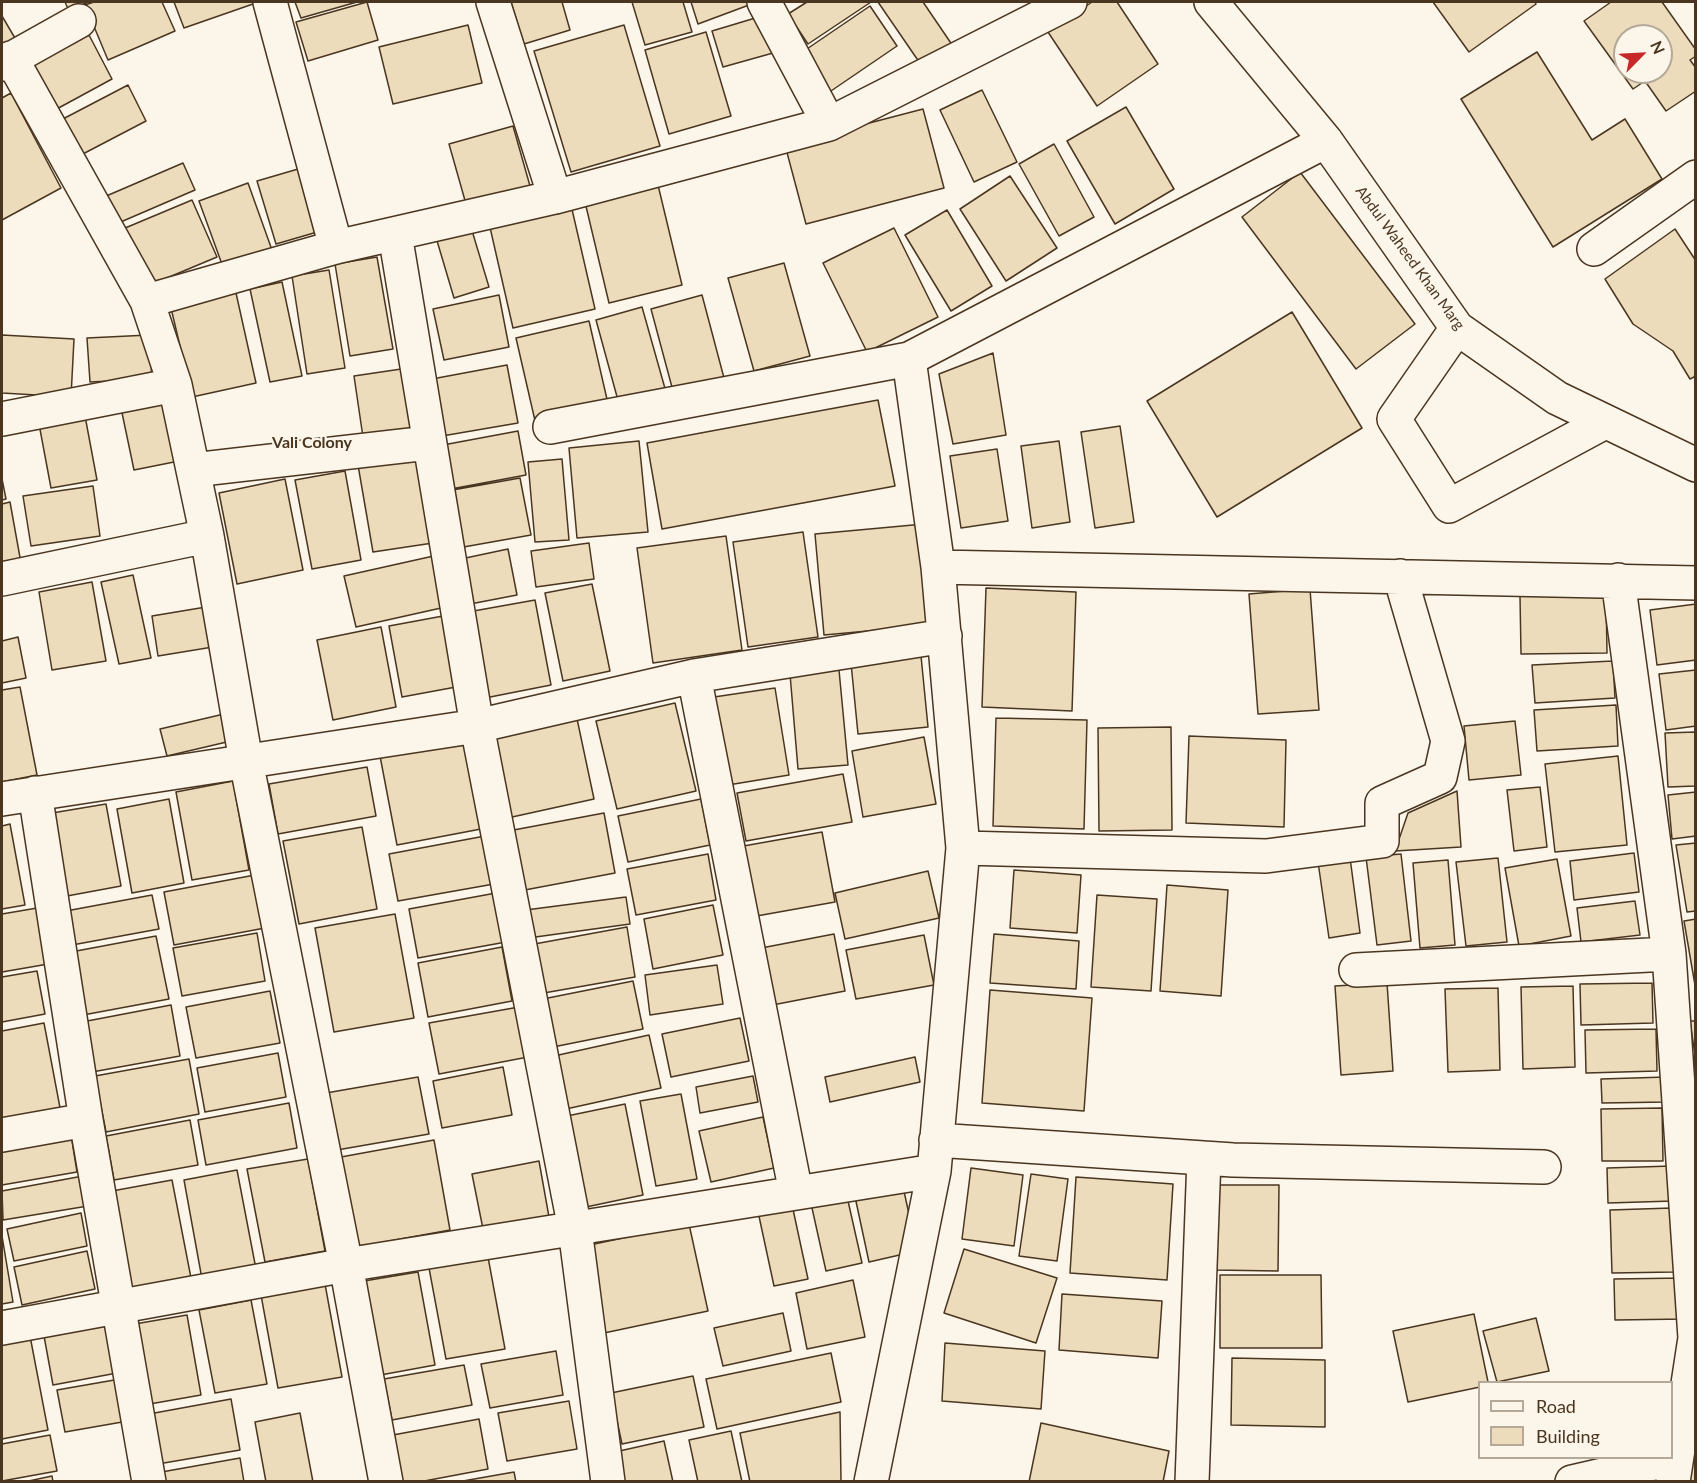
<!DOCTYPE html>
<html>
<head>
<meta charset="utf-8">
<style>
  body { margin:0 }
  #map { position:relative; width:1697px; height:1483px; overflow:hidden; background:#fbf6e9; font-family:Lato,sans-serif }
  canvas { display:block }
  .frame { position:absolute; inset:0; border:3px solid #4a3520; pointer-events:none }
  .legend { position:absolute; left:1478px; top:1381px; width:195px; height:78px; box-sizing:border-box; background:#fbf6e9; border:2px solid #b4a999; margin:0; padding:8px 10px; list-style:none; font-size:18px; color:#4a3520 }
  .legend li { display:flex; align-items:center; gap:12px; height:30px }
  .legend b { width:30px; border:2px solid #b4a999 }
  .north { position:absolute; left:1613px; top:24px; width:60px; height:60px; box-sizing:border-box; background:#fbf6e9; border:2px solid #b4a999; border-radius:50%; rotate:66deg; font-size:16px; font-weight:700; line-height:24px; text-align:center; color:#4a3520 }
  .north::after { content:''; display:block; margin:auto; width:21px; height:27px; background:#c62828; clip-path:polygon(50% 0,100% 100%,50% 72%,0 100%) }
</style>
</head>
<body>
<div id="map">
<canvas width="1697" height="1483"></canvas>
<div class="frame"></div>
<ul class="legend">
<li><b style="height:8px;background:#fbf6e9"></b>Road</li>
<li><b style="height:16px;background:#ecdcbc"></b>Building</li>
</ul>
<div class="north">N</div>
</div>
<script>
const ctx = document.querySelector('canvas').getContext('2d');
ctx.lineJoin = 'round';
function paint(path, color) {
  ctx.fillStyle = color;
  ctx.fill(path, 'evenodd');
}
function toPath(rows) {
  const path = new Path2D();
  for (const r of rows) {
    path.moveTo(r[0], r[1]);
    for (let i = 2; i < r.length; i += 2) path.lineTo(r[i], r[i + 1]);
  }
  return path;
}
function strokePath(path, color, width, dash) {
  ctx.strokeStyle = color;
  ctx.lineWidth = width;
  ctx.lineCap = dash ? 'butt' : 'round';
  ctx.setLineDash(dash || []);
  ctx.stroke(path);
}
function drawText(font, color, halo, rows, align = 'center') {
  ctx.font = font + ' Lato,sans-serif';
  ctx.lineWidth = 4.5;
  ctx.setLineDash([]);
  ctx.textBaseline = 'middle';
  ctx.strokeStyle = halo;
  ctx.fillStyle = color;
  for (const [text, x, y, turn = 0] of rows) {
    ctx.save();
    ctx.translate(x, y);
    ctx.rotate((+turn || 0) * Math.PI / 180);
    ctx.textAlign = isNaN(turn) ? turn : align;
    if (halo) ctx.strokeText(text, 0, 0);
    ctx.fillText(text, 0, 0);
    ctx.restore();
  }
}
const building = toPath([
  [65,2,88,2,69,11,65,2],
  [94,2,162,2,175,31,108,60,85,5,94,2],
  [174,2,252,2,253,4,184,28,174,2],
  [295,2,357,2,301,18,295,2],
  [367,2,378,40,308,61,296,22,367,2],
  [511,2,562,2,570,30,524,44,511,2],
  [632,2,683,2,692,32,645,45,632,2],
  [691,2,748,2,749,5,698,24,691,2],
  [807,2,871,2,808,44,788,14,807,2],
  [878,2,923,2,957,52,926,72,878,2],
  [1092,2,1117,2,1158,64,1097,106,1048,32,1092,2],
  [1433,2,1535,2,1536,4,1469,52,1433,2],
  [1611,2,1662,2,1696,50,1696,56,1690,60,1696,68,1696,91,1666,111,1645,81,1633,89,1584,21,1611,2],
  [1625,36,1661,36,1661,72,1625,72,1625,36],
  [870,6,897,46,828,93,801,53,870,6],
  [2,16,19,45,2,55,2,16],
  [762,16,773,53,723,67,712,31,762,16],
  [468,25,482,83,393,104,379,47,468,25],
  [624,25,660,146,571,172,534,51,624,25],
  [706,32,731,116,669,134,645,50,706,32],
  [89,35,112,79,53,111,29,67,89,35],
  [1537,52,1592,140,1625,119,1662,179,1553,247,1461,99,1537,52],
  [128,85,146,121,79,156,61,120,128,85],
  [982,90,1017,162,974,182,940,110,982,90],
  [11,93,61,188,2,220,2,98,11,93],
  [1126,107,1174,189,1115,224,1067,141,1126,107],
  [923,109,944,188,806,224,785,145,923,109],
  [513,126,530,186,466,204,449,144,513,126],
  [1054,144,1094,217,1059,236,1019,164,1054,144],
  [183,163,195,190,116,224,104,197,183,163],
  [305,167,324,230,276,244,257,181,305,167],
  [1300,172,1415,324,1356,369,1242,217,1300,172],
  [1010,176,1057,248,1006,281,960,209,1010,176],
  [248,183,272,250,223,267,199,201,248,183],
  [658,185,682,285,609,303,585,202,658,185],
  [192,200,217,257,143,288,118,231,192,200],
  [571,205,595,309,513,328,489,223,571,205],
  [947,210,992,286,951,311,905,235,947,210],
  [470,224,489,287,454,298,435,234,470,224],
  [894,228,938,317,867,352,823,263,894,228],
  [1675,229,1696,261,1696,376,1690,379,1673,351,1633,324,1605,279,1675,229],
  [377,257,393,349,350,356,335,264,377,257],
  [784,263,810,356,754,371,728,278,784,263],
  [329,270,345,368,307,374,292,276,329,270],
  [282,282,302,376,270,382,250,289,282,282],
  [236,293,256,383,192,397,171,308,236,293],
  [499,295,509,347,444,360,433,309,499,295],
  [702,295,724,378,673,391,651,309,702,295],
  [642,307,666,392,619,404,596,320,642,307],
  [1292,312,1362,428,1217,517,1147,401,1292,312],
  [589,321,609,408,536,425,516,338,589,321],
  [2,335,74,339,71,397,2,393,2,335],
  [149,335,152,379,90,382,87,338,149,335],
  [993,353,1006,435,953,444,939,374,993,353],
  [507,365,518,423,442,436,432,379,507,365],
  [408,368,418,437,364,444,354,376,408,368],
  [171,398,184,460,134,470,121,408,171,398],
  [878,400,895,486,662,529,647,443,878,400],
  [85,416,97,480,51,488,39,424,85,416],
  [1120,426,1134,522,1095,528,1081,432,1120,426],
  [518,431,526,475,451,489,443,445,518,431],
  [639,441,648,532,577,538,569,448,639,441],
  [1059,441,1070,522,1032,528,1021,446,1059,441],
  [997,449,1008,521,961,528,950,456,997,449],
  [419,455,433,543,373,552,358,465,419,455],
  [562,459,569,540,535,542,528,462,562,459],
  [345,471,361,560,312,569,295,480,345,471],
  [520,478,531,535,458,548,447,491,520,478],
  [2,479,6,499,2,500,2,479],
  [285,479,303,570,237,584,219,493,285,479],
  [93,486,100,536,31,546,23,496,93,486],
  [10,502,21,563,2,566,2,504,10,502],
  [924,524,934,625,824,635,815,534,924,524],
  [803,532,818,637,748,647,733,542,803,532],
  [726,536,742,650,653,663,637,548,726,536],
  [589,543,594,579,536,587,531,551,589,543],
  [508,549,517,595,465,605,456,560,508,549],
  [438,555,450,606,356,627,344,576,438,555],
  [133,575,151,658,119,664,101,582,133,575],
  [92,582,106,661,52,670,39,592,92,582],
  [592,584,610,671,563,681,545,593,592,584],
  [986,588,1076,592,1072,711,982,707,986,588],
  [1310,589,1319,710,1258,714,1249,594,1310,589],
  [1606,595,1607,653,1521,654,1520,596,1606,595],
  [535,600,551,685,485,698,468,612,535,600],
  [1696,604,1696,660,1657,665,1650,610,1696,604],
  [212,606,219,646,158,656,152,616,212,606],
  [443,616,456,687,402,697,389,626,443,616],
  [381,627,396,707,333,720,317,640,381,627],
  [18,637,26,678,2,683,2,641,18,637],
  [921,656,928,727,858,734,851,663,921,656],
  [1613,661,1615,698,1535,703,1532,665,1613,661],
  [839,670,848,765,798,769,790,674,839,670],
  [1696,670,1696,726,1666,730,1659,674,1696,670],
  [20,687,37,775,2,782,2,690,20,687],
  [775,688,789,775,728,785,714,697,775,688],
  [675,703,696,791,617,809,596,721,675,703],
  [1616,705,1618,746,1537,751,1534,710,1616,705],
  [224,714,231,741,167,756,160,729,224,714],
  [576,714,594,799,503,819,484,735,576,714],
  [996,718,1087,720,1084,829,993,826,996,718],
  [1515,721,1521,775,1469,780,1464,726,1515,721],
  [1171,727,1172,830,1099,831,1098,728,1171,727],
  [1696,732,1696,786,1668,787,1665,733,1696,732],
  [1189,736,1286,740,1284,827,1186,823,1189,736],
  [924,737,936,804,863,817,852,751,924,737],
  [465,741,481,829,397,845,380,756,465,741],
  [1618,756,1627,845,1555,852,1545,764,1618,756],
  [367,767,376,816,278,834,269,784,367,767],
  [843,774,852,822,746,841,737,793,843,774],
  [233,781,249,870,192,880,176,792,233,781],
  [1540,787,1547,847,1514,851,1507,790,1540,787],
  [1457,791,1461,847,1395,851,1408,813,1457,791],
  [1696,792,1696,836,1672,839,1668,795,1696,792],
  [169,799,184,883,132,893,117,809,169,799],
  [701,799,710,845,628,862,618,816,701,799],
  [106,804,121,886,67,896,52,813,106,804],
  [604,813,615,873,514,892,503,832,604,813],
  [10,824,25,905,2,909,2,826,10,824],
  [362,827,377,909,299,924,283,841,362,827],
  [822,832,835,902,751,917,738,847,822,832],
  [485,836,494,884,398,901,389,854,485,836],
  [1696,843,1696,911,1687,912,1676,845,1696,843],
  [1349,850,1360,933,1329,938,1317,855,1349,850],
  [1634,853,1639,892,1574,900,1570,861,1634,853],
  [708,854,716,900,636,915,627,869,708,854],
  [1401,854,1411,941,1377,945,1366,857,1401,854],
  [1498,858,1507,942,1466,946,1456,862,1498,858],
  [1557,859,1571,936,1519,946,1505,868,1557,859],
  [1448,860,1455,945,1420,948,1413,863,1448,860],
  [1014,870,1081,875,1077,933,1010,928,1014,870],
  [928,871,939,918,845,939,835,893,928,871],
  [255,875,265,928,174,945,164,892,255,875],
  [1167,885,1228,890,1221,996,1160,991,1167,885],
  [496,893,506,942,418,958,409,909,496,893],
  [152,895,159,929,72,945,66,911,152,895],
  [1097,895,1157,899,1151,991,1091,987,1097,895],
  [626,897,630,924,521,939,518,911,626,897],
  [1635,901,1640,935,1581,942,1577,908,1635,901],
  [713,905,723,955,653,969,644,919,713,905],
  [43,907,54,963,2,972,2,914,43,907],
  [395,914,414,1018,334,1032,315,928,395,914],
  [1696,919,1696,991,1684,921,1696,919],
  [627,927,635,977,538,994,529,945,627,927],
  [257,933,265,981,182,996,173,948,257,933],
  [834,934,845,991,762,1007,751,950,834,934],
  [994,934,1079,941,1076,989,990,983,994,934],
  [924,935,934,985,856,999,846,950,924,935],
  [156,936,169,999,83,1015,71,952,156,936],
  [502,947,512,1001,428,1017,418,963,502,947],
  [717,965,723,1004,650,1015,645,975,717,965],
  [37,971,45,1014,2,1022,2,977,37,971],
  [633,981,643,1029,553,1047,543,999,633,981],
  [1387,983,1393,1071,1341,1075,1335,986,1387,983],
  [1652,983,1653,1023,1581,1025,1580,984,1652,983],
  [1573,986,1575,1067,1523,1069,1521,987,1573,986],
  [1498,988,1500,1070,1448,1072,1445,989,1498,988],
  [990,990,1092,998,1084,1111,982,1103,990,990],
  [270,991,280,1043,196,1058,186,1007,270,991],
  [171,1005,180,1056,92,1072,82,1022,171,1005],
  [519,1007,528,1057,439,1074,429,1023,519,1007],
  [740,1018,749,1061,671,1077,662,1034,740,1018],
  [1690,1021,1696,1021,1696,1062,1690,1021],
  [44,1023,61,1113,2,1124,2,1031,44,1023],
  [1656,1029,1657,1071,1586,1073,1585,1030,1656,1029],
  [649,1035,661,1088,566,1109,554,1056,649,1035],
  [278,1053,286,1097,205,1112,197,1068,278,1053],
  [915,1057,920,1082,830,1102,825,1077,915,1057],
  [189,1059,199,1114,106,1132,95,1076,189,1059],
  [503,1067,512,1115,442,1128,433,1081,503,1067],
  [753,1076,758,1102,700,1113,696,1087,753,1076],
  [418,1077,429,1134,337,1150,326,1093,418,1077],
  [1666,1077,1667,1102,1602,1103,1601,1079,1666,1077],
  [681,1094,697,1179,656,1186,640,1101,681,1094],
  [289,1103,297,1148,206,1165,198,1120,289,1103],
  [625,1104,643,1195,586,1207,567,1116,625,1104],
  [1662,1108,1663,1161,1602,1161,1601,1109,1662,1108],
  [763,1117,774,1168,711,1182,699,1131,763,1117],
  [190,1120,198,1165,114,1180,106,1136,190,1120],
  [71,1135,77,1172,2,1185,2,1147,71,1135],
  [434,1140,450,1230,357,1247,341,1157,434,1140],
  [308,1159,325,1251,265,1262,247,1169,308,1159],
  [539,1161,549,1217,483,1229,472,1174,539,1161],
  [1672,1166,1673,1201,1608,1203,1607,1168,1672,1166],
  [971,1168,1023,1175,1014,1246,962,1239,971,1168],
  [237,1170,256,1269,202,1279,184,1180,237,1170],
  [1031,1174,1068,1179,1057,1261,1019,1256,1031,1174],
  [83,1176,88,1206,3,1220,2,1191,83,1176],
  [1076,1177,1173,1184,1167,1280,1070,1273,1076,1177],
  [172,1180,191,1278,131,1289,112,1191,172,1180],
  [902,1182,917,1251,869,1262,854,1192,902,1182],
  [1215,1185,1279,1185,1278,1271,1214,1270,1215,1185],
  [846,1192,862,1263,826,1271,810,1199,846,1192],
  [791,1200,808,1279,774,1286,757,1207,791,1200],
  [1672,1208,1674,1272,1612,1273,1610,1210,1672,1208],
  [81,1213,87,1246,14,1261,7,1229,81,1213],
  [689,1224,708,1311,604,1333,585,1246,689,1224],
  [2,1236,13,1302,2,1304,2,1236],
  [964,1249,1057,1278,1036,1343,944,1313,964,1249],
  [87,1251,95,1289,22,1305,14,1267,87,1251],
  [488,1257,505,1349,446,1359,429,1268,488,1257],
  [418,1272,435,1365,375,1376,358,1282,418,1272],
  [1220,1275,1321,1275,1322,1348,1220,1348,1220,1275],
  [1684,1278,1686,1319,1615,1320,1614,1279,1684,1278],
  [853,1280,865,1337,807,1349,796,1293,853,1280],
  [325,1284,342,1377,278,1388,261,1295,325,1284],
  [1062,1294,1162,1301,1158,1358,1059,1350,1062,1294],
  [251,1300,267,1384,215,1393,199,1310,251,1300],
  [783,1313,791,1351,723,1366,714,1328,783,1313],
  [1474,1314,1488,1382,1480,1382,1480,1387,1408,1402,1393,1331,1474,1314],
  [187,1315,201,1395,144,1405,129,1325,187,1315],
  [1536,1318,1549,1371,1497,1382,1483,1331,1536,1318],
  [109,1324,117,1373,53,1385,44,1336,109,1324],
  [30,1336,48,1430,2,1439,2,1341,30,1336],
  [945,1343,1045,1351,1041,1409,942,1401,945,1343],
  [556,1351,563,1395,490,1408,481,1364,556,1351],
  [831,1353,841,1402,717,1429,706,1379,831,1353],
  [1232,1358,1325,1360,1325,1427,1231,1425,1232,1358],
  [464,1365,472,1405,392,1420,384,1379,464,1365],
  [693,1376,704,1427,622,1444,611,1393,693,1376],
  [120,1379,128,1421,65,1432,57,1390,120,1379],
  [231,1399,240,1450,158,1464,149,1414,231,1399],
  [569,1401,577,1449,507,1461,498,1413,569,1401],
  [840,1412,841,1482,750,1482,740,1433,840,1412],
  [300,1413,313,1482,266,1482,255,1422,300,1413],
  [479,1419,488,1469,419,1482,401,1482,393,1435,479,1419],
  [1041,1423,1169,1451,1163,1482,1029,1482,1041,1423],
  [731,1431,742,1482,698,1482,689,1440,731,1431],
  [50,1435,57,1471,2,1481,2,1444,50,1435],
  [664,1441,673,1482,612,1482,606,1454,664,1441],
  [1696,1442,1696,1482,1681,1482,1696,1442],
  [240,1458,244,1482,158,1482,156,1473,240,1458],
  [514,1472,516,1482,463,1481,514,1472],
  [52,1476,53,1482,24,1482,52,1476]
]);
paint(building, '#ecdcbc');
strokePath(building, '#4a3520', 1.5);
const minor = toPath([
  [270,2,336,247],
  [493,2,555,197],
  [764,2,829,124],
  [1211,2,1326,141,1457,328,1557,398,1696,465],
  [11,58,147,301,175,385,207,536,246,761,346,1265,386,1482],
  [2,64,79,21],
  [395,234,477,726,575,1229,608,1482],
  [1594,249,1696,177],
  [147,301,336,247,555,197,829,124,1070,2],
  [1457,328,1394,419,1449,506,1605,422],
  [2,419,175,385],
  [550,427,909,359,1326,141],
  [193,470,428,443],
  [938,567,1696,583],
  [2,579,207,536],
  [1618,580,1669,954,1695,1338,1673,1482],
  [694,676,796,1193],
  [35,793,86,1120,149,1482],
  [2,799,477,726,694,676,945,636],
  [963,848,1266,856,1382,841,1382,803,1440,777,1448,741,1400,576],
  [1356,970,1669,954],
  [2,1135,86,1120],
  [936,1140,1233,1160,1544,1167],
  [2,1328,346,1265,934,1171],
  [871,1482,934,1171,963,848,938,567,909,359],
  [1192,1482,1204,1158],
  [1572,1482,1676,1458]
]);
strokePath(minor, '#4a3520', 36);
strokePath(minor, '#fbf6e9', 33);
drawText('15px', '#4a3520', '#fbf6e9', [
  ["Abdul Waheed Khan Marg",1410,258,54]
]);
drawText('bold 16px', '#4a3520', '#fbf6e9', [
  ["Vali Colony",312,443]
]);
</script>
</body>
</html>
